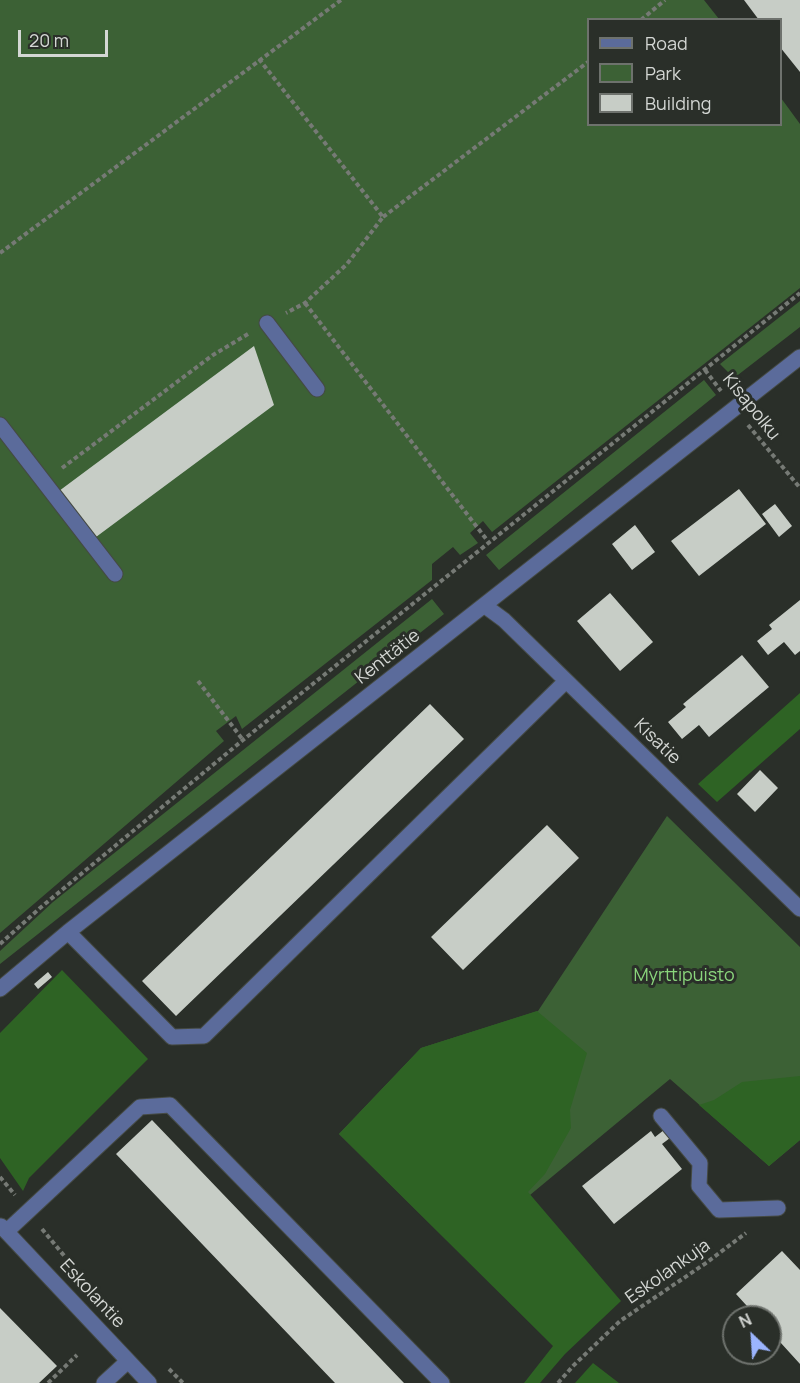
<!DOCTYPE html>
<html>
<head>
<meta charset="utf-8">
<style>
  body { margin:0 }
  #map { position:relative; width:800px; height:1383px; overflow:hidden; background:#2a2f29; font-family:Manrope,sans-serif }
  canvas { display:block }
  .legend { position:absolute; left:587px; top:18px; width:195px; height:108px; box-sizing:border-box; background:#2a2f29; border:2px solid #6e726d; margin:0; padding:8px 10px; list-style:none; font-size:18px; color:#d4d7d4 }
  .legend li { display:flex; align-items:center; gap:12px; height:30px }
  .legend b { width:30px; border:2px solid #6e726d }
  .north { position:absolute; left:722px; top:1305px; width:60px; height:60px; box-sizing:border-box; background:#2a2f29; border:2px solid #6e726d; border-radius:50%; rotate:335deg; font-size:16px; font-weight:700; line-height:24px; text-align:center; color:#d4d7d4 }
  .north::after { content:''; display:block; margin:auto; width:21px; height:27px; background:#9bb4fd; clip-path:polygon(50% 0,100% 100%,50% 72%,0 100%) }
  .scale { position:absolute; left:18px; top:30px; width:90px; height:27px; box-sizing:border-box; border:3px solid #d4d7d4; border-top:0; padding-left:8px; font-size:18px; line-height:21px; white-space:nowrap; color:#d4d7d4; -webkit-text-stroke:4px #2a2f29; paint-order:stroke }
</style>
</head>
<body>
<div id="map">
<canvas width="800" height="1383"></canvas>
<ul class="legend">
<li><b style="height:8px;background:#5b6b9b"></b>Road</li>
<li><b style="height:16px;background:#3c6135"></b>Park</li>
<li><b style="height:16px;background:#c7cdc6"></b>Building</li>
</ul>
<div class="north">N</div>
<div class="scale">20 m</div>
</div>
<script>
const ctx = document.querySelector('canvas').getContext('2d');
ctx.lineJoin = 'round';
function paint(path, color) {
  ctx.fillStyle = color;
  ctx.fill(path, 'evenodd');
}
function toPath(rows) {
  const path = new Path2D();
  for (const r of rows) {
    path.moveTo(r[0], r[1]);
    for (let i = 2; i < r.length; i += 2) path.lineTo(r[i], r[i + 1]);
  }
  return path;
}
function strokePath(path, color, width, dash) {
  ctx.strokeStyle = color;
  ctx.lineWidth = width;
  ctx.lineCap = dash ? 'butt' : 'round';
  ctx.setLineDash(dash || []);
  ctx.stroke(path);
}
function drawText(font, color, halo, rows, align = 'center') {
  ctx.font = font + ' Manrope,sans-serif';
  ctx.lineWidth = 6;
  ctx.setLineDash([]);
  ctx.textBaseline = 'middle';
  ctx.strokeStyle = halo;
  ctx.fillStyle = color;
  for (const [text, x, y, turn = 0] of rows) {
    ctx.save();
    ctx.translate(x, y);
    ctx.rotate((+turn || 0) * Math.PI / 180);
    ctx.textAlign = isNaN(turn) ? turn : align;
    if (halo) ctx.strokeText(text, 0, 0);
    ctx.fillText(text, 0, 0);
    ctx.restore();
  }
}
paint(toPath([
  [0,0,704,0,719,19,588,20,588,124,780,124,781,98,800,124,800,288,492,532,483,521,470,533,478,543,460,555,453,547,432,564,432,580,242,729,236,716,216,731,224,741,0,933],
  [800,301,800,327,734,378,720,364],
  [704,380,716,395,499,570,486,555],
  [432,599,444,614,0,964,0,951,53,902],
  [667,816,800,947,800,1140,769,1166,670,1079,460,1253,339,1134,421,1048,538,1011]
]), '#3c6135');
paint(toPath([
  [800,693,800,729,717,802,698,784],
  [62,970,148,1059,29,1178,23,1191,0,1158,0,1033],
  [537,1011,587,1053,570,1110,571,1128,545,1174,528,1192,621,1301,565,1354,540,1383,524,1383,553,1346,339,1134,421,1048],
  [800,1076,800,1140,769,1166,699,1105,714,1100,742,1082],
  [593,1363,619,1383,620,1383,575,1383]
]), '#2e6324');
paint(toPath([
  [744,0,800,0,800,72,780,47,780,20,759,20],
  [254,346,274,405,96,537,59,491],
  [739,489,766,524,699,576,671,541],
  [775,504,792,526,779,537,762,514],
  [635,525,655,552,632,570,612,544],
  [610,593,653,642,620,671,577,621],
  [800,600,800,651,795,655,784,642,768,655,757,641,772,629,769,625],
  [742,655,769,687,709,737,699,725,682,739,668,722,686,707,683,704],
  [430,704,464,739,176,1016,142,981],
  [760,770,778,788,755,812,737,794],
  [547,825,579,858,463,970,431,937],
  [48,972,52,977,38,989,34,984],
  [152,1120,404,1383,335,1383,116,1154],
  [664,1130,670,1138,662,1144,682,1169,614,1224,582,1186,651,1131,655,1137],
  [782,1251,800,1270,800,1364,770,1331,770,1317,757,1317,736,1294],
  [0,1308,57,1366,39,1383,0,1383]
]), '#c7cdc6');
const minor = toPath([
  [267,323,317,389],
  [0,425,115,574],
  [485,606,504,620,800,909],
  [68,932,172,1037,204,1036,566,681],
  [0,989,68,932,800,357],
  [661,1116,700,1163,699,1186,719,1210,778,1208],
  [1,1226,149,1383],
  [7,1231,140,1107,170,1105,442,1383],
  [104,1383,128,1361]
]);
strokePath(minor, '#454a44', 17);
strokePath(toPath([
  [641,20,665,0],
  [259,59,383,217,347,264,305,303,286,313],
  [383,217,588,62],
  [0,253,341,0],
  [305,303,490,544],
  [705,370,721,391],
  [748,425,800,488],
  [62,468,213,355,248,334],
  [198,681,243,740],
  [0,944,40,908,243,740,800,293],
  [0,1177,15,1195],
  [42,1229,66,1258],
  [169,1369,183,1383],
  [48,1383,77,1355],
  [558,1383,574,1365,620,1321,706,1263,746,1233]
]), '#767a75', 4, [4.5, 3]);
strokePath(minor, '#5b6b9b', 15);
drawText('18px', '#d4d7d4', '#2a2f29', [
  ["Kisapolku",751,407,51],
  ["Kenttätie",388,657,-38],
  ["Kisatie",657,742,44],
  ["Eskolankuja",668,1272,-35],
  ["Eskolantie",92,1294,47]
]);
drawText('18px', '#8ad57c', '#2a2f29', [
  ["Myrttipuisto",684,976]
]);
</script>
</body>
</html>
